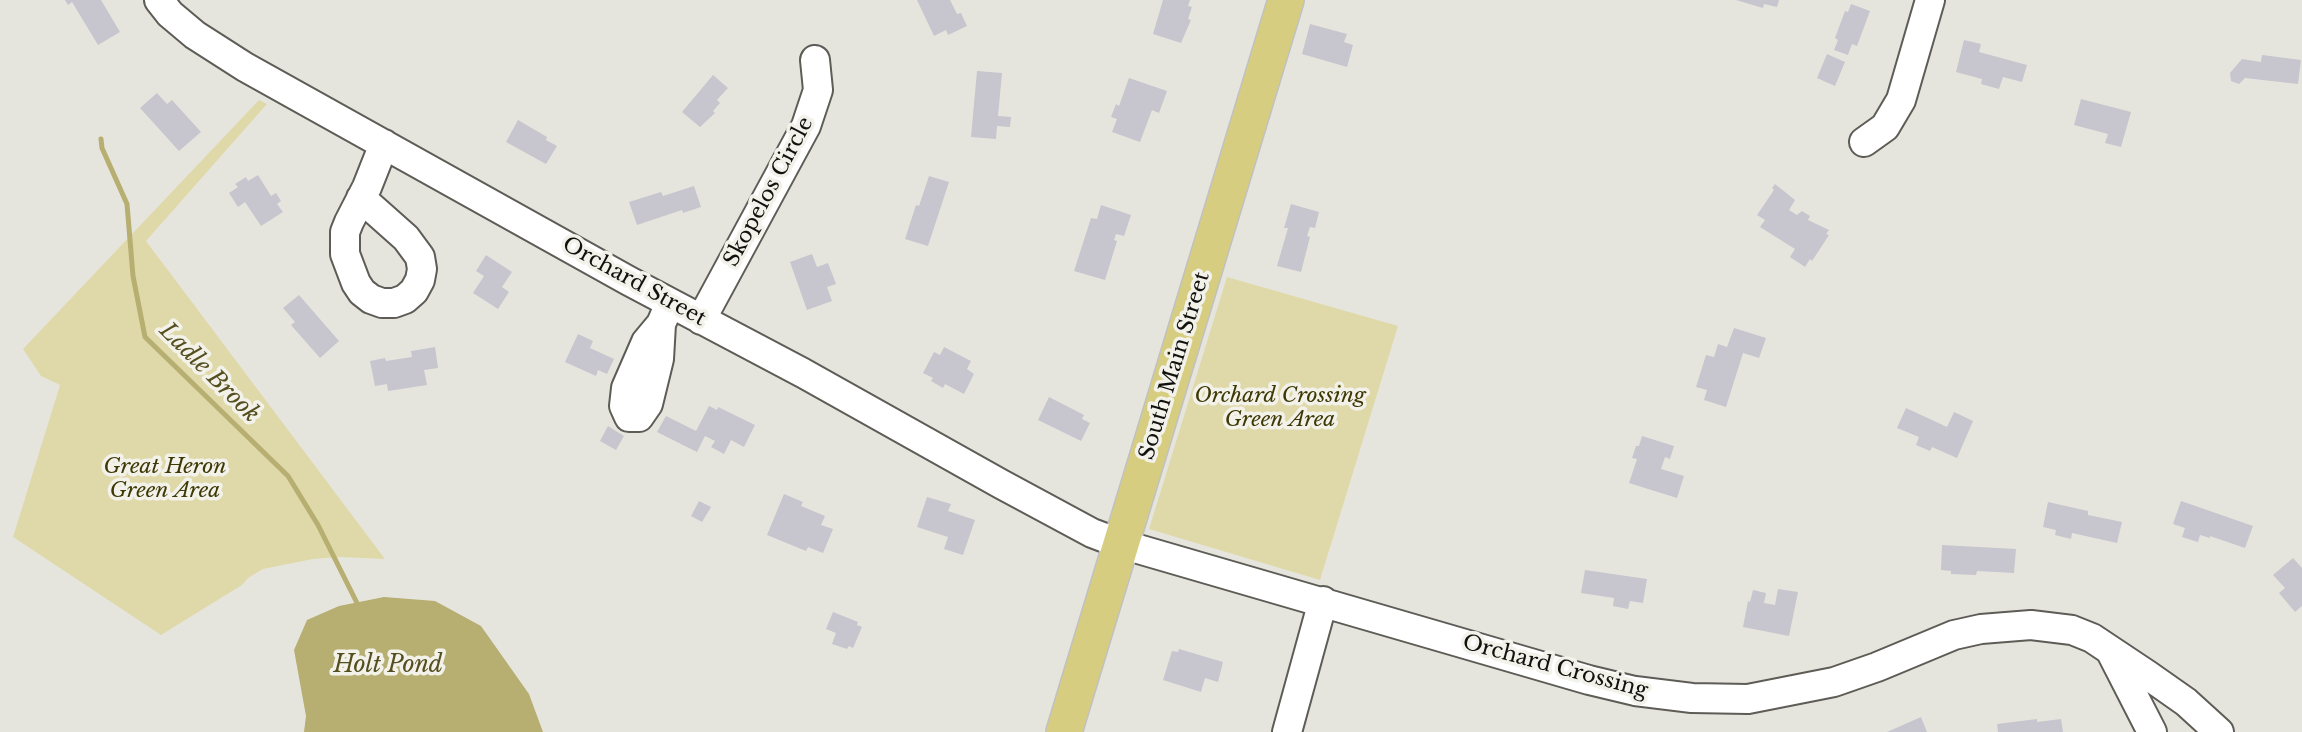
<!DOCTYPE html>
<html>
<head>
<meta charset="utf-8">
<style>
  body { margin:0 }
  canvas { display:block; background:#e6e5dd }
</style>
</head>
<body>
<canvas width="2302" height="732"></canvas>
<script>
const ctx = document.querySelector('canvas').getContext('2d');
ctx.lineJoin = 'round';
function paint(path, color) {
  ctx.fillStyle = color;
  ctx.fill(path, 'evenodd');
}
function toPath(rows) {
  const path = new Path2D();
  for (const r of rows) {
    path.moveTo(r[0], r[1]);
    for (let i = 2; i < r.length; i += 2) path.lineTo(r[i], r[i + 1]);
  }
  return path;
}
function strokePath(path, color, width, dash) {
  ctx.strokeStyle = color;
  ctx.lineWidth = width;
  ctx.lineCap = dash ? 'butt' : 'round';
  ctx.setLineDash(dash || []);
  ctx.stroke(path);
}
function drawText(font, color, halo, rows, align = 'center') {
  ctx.font = font + ' "Libre Baskerville",serif';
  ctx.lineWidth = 7;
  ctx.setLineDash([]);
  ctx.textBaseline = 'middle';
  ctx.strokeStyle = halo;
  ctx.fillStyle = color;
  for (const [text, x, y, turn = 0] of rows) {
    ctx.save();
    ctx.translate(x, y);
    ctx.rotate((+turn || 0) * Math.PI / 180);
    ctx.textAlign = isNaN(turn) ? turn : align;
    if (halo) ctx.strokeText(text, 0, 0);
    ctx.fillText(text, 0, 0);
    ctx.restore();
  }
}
paint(toPath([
  [259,100,267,104,146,241,385,559,339,557,313,559,263,569,248,578,242,585,161,635,13,537,60,385,41,376,23,349],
  [1227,277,1398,326,1320,580,1149,529]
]), '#dfd9aa');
paint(toPath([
  [384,597,435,601,481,626,529,694,543,732,304,732,306,716,294,650,307,620,339,606]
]), '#b7ae71');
strokePath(toPath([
  [101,139,102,148,127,204,133,276,145,337,288,476,318,525,357,603]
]), '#b7ae71', 5);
paint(toPath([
  [65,0,101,0,120,32,98,45,72,2,68,5],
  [917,0,950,0,957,14,961,13,967,26,948,35,946,30,934,36],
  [1163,0,1190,0,1188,6,1192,7,1188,19,1191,20,1181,43,1153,34],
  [1736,0,1779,0,1777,7,1764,4,1763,8],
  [1851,4,1870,11,1857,46,1852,44,1848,55,1834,50,1838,40,1835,38,1845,11,1848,12],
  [1310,24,1347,34,1344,42,1353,45,1347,67,1302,54],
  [1964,40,1981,44,1979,52,2027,65,2022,82,2003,77,1999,89,1981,84,1982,79,1956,72],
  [1827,54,1845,62,1835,86,1817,78],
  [2262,55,2301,60,2298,84,2245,78,2239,84,2231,81,2230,73,2242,59,2261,62],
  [977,71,1002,73,998,116,1011,117,1010,127,997,126,996,139,971,137],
  [713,75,728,88,717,100,720,103,713,111,715,113,700,127,682,112],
  [1129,78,1167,91,1159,113,1152,110,1140,142,1112,132,1117,119,1111,117,1116,104,1119,106],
  [157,93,167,104,172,100,201,132,179,151,140,108],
  [2081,99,2131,112,2121,147,2105,143,2108,134,2074,125],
  [518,120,547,137,546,140,557,146,546,164,506,142],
  [258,175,271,196,276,193,281,201,277,204,283,212,261,226,245,202,238,207,229,193,238,187,235,184,246,177,248,181],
  [929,176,949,182,928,246,905,239,916,205,919,206],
  [1775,184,1795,200,1789,210,1797,215,1802,211,1810,216,1808,220,1829,230,1826,234,1829,235,1812,261,1810,259,1805,267,1790,257,1795,249,1760,227,1765,220,1757,215,1774,190,1772,188],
  [694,186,701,207,683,213,682,210,637,225,629,202,661,192,663,196],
  [1291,204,1319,212,1315,228,1310,227,1307,236,1310,237,1301,272,1277,266,1288,228,1284,228],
  [1101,205,1131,215,1124,236,1116,234,1114,240,1117,241,1105,280,1074,271,1091,218,1097,219],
  [812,254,817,267,828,263,836,284,827,287,832,301,807,310,790,262],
  [486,255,512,272,502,287,509,292,498,309,473,293,484,276,476,271],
  [299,295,339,341,320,358,291,325,295,322,283,308],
  [1734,328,1766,338,1759,358,1743,353,1726,407,1704,400,1707,390,1696,387,1706,355,1714,357,1718,344,1727,347],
  [578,334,593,341,590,348,614,359,607,374,598,370,596,376,565,362],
  [435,347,438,368,424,370,427,385,388,391,387,384,375,386,370,361,385,358,386,361,412,357,411,351],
  [944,347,971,361,967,369,974,374,964,394,945,384,943,388,931,381,933,378,923,373,934,352,940,355],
  [1049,397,1084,415,1082,419,1090,423,1081,441,1038,420],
  [709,406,717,410,718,407,755,425,744,447,731,440,724,454,711,447,715,441,705,436,697,452,657,432,666,416,696,431],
  [1906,408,1947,427,1954,412,1973,421,1957,458,1932,447,1930,451,1916,445,1919,437,1897,428],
  [608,426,624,436,616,450,600,441],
  [1642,436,1674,446,1670,459,1665,457,1661,469,1684,476,1677,498,1629,483,1637,459,1632,458,1636,446,1639,446],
  [784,494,803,502,801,506,825,516,821,525,833,529,823,553,808,547,806,551,767,535],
  [927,497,951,504,948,511,975,520,963,555,944,549,948,537,917,527],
  [699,501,711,507,702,522,691,516],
  [2181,501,2253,526,2245,548,2210,536,2210,538,2200,535,2198,542,2182,537,2185,528,2173,524],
  [2048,502,2088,511,2088,515,2122,522,2117,543,2072,533,2071,539,2055,535,2056,530,2043,527],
  [1942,545,2016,549,2014,573,1977,571,1976,575,1951,574,1951,571,1941,570],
  [2293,558,2302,568,2302,606,2295,612,2279,593,2285,588,2273,575],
  [1585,570,1647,579,1643,603,1630,601,1628,609,1613,606,1614,598,1581,593],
  [1778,589,1798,592,1789,636,1743,627,1748,601,1750,602,1753,590,1766,593,1764,603,1775,605],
  [833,612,858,622,857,625,862,627,853,648,849,646,847,649,832,644,836,633,826,629],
  [1179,649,1223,662,1218,682,1205,678,1201,692,1163,680,1172,651,1178,652],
  [1921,717,1927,732,1887,732],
  [2037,719,2037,722,2061,719,2063,732,1998,732,1997,724]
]), '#c7c5cd');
const minor = toPath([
  [159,0,170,14,195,35,245,67,629,281,803,373,1001,484,1092,533,1121,544,1589,680,1635,691,1692,698,1748,699,1834,682,1877,667,1954,635,1981,629,2031,625,2072,630,2092,638,2149,676,2186,702,2219,732],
  [1864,142,1885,127,1901,100,1930,0],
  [361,198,406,238,420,257,422,269,420,280,414,291,405,299,394,303,382,303,371,299,362,292,356,283,345,254,345,232,349,222,367,187,384,144],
  [701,320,806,126,818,90,815,60],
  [661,324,646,342,626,388,624,406,629,417,639,417,648,404,659,359,661,324,670,303],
  [2111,652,2152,732],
  [1287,732,1323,601]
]);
const major = toPath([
  [1064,732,1286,0]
]);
strokePath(minor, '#5d5c56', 32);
strokePath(major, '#c1c1c0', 38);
strokePath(minor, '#fff', 28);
strokePath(major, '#d7cd81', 35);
drawText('21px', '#11110e', '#f3f2ea', [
  ["Skopelos Circle",769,192,-62],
  ["Orchard Street",634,282,29],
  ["South Main Street",1175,366,-73],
  ["Orchard Crossing",1555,667,15]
]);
drawText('italic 21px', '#3e3804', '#f3f2ea', [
  ["Orchard Crossing",1280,396],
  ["Green Area",1280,420],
  ["Great Heron",165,467],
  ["Green Area",165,491]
]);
drawText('italic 23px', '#554e1f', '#f3f2ea', [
  ["Ladle Brook",209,373,45],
  ["Holt Pond",388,666]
]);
</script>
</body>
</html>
